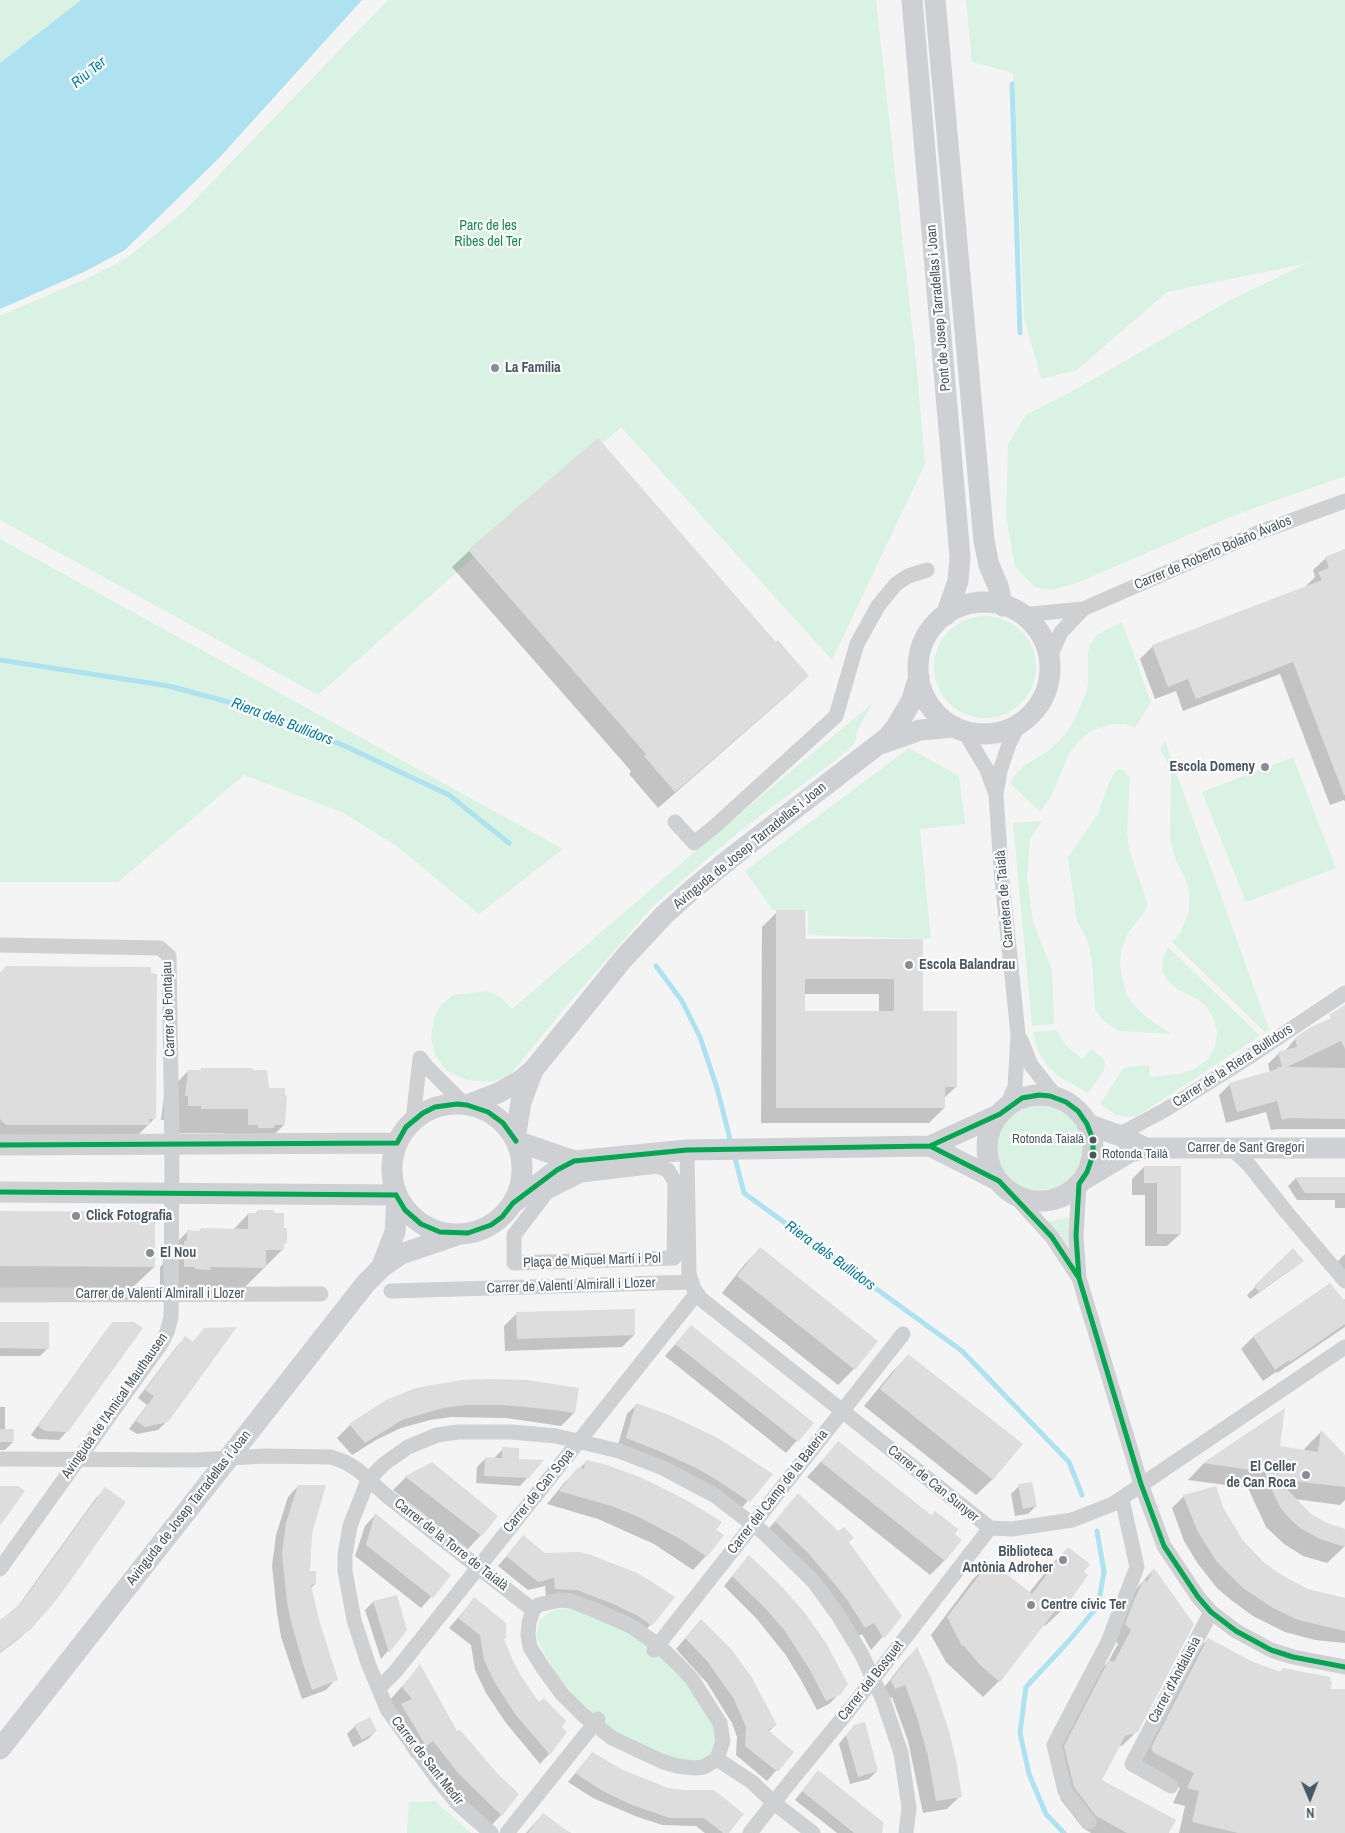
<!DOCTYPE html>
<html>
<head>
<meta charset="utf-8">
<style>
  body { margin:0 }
  #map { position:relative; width:1345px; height:1833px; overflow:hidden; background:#f4f4f4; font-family:"Archivo Narrow",sans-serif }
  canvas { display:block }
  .north { position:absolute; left:1285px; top:1773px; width:50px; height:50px; -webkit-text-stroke:4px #fff; paint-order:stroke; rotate:179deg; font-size:14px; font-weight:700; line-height:20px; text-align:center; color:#4a5661 }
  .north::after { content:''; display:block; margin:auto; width:18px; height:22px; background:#4a5661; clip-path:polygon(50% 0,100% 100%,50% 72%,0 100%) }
</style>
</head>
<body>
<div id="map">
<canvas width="1345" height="1833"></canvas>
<div class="north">N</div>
</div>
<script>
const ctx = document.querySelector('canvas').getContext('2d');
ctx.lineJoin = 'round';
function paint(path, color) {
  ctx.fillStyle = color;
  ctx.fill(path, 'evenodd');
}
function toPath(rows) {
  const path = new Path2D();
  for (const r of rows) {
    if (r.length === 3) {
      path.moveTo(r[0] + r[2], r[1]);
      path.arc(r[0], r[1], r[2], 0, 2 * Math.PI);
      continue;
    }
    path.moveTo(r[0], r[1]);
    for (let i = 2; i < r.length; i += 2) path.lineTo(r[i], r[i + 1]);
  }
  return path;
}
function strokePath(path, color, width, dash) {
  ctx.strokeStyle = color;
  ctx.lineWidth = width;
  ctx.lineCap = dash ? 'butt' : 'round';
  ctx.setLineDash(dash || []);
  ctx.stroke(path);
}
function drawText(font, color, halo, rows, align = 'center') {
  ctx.font = font + ' "Archivo Narrow",sans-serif';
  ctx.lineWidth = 4.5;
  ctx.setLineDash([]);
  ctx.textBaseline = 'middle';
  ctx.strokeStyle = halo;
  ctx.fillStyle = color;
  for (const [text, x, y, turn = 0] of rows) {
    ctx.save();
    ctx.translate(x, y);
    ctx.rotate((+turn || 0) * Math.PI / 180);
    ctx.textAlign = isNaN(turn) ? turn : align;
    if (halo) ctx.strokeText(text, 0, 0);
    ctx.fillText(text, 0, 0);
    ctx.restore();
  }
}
paint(toPath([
  [0,0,81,0,0,63],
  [388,0,876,0,917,371,925,464,832,660,621,427,318,695,0,520,0,316,88,278,127,258,185,210],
  [966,0,1345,0,1345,476,1232,516,1077,583,1051,590,1034,587,1015,566,1006,517,1008,444,1026,415,1078,388,1232,299,1308,263,1167,292,1077,370,1041,379,1024,318,1013,73,972,62],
  [0,539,563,849,479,914,398,847,344,813,244,775,118,882,0,882],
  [985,667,51],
  [1122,622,1151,702,1135,728,1125,724,1111,724,1091,731,1079,741,1069,754,1052,795,1040,812,1011,784,1012,778,1024,766,1048,751,1065,735,1071,726,1086,694,1088,682,1088,653,1090,644,1098,634],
  [873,703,857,731,855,743,841,756,740,831,654,905,563,1010,511,1074,492,1082,467,1080,447,1071,435,1055,431,1038,434,1017,442,1004,453,995,488,991,500,997,512,1009,706,842],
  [1165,741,1269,1029,1265,1032,1172,942,1181,932,1189,910,1189,891,1185,878,1176,861,1170,838,1171,770,1160,748],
  [909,748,959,776,965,824,920,829,931,939,808,935,808,911,773,910,745,871],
  [1293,757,1336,868,1246,902,1202,792],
  [1117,770,1123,770,1130,777,1127,835,1130,853,1145,896,1147,905,1146,910,1128,933,1122,947,1120,963,1122,978,1126,994,1134,1005,1145,1016,1171,1034,1118,1031,1104,1021,1095,1010,1092,960,1087,939,1077,921,1068,857,1098,814,1109,783,1113,775],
  [1042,821,1030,839,1027,877,1033,922,1052,970,1054,1024,1032,1026,1013,823],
  [1168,947,1260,1036,1137,1116,1128,1117,1116,1115,1100,1104,1122,1070,1128,1067,1149,1065,1150,1077,1179,1074,1194,1069,1207,1060,1215,1048,1217,1032,1214,1019,1206,1006,1197,999,1177,989,1167,980,1162,971,1163,958],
  [1056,1030,1066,1045,1082,1059,1091,1049,1103,1058,1105,1063,1104,1071,1088,1093,1058,1076,1047,1065,1039,1053,1033,1032],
  [1040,1147,43],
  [1072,1217,1073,1262,1046,1222],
  [565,1608,592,1615,624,1629,665,1659,686,1681,702,1702,718,1735,715,1752,703,1762,675,1760,614,1732,594,1715,571,1692,552,1669,536,1636,539,1621,545,1615,554,1610],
  [435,1801,471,1833,407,1833,409,1802]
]), '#d9f2e3');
paint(toPath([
  [81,0,362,0,220,157,125,250,86,271,0,309,0,63]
]), '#aee2f0');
paint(toPath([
  [598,439,776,643,808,676,791,692,658,808,629,774,631,771,452,567,469,551],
  [1345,550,1345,802,1344,800,1330,805,1280,674,1183,711,1176,691,1155,699,1140,659,1153,646,1307,587,1306,586,1315,577,1313,570,1326,558],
  [777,912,804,940,922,941,922,1012,956,1087,944,1098,944,1108,929,1123,761,1123,762,927],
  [804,994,879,994,879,1012,804,1012],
  [5,968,155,1118,128,1145,0,1145,0,973],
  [1345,1031,1345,1129,1277,1129,1271,1130,1266,1112,1226,1123,1219,1095,1230,1084,1270,1072,1268,1064,1279,1053,1285,1051,1295,1039],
  [202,1069,267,1090,283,1097,284,1125,259,1149,224,1149,224,1133,177,1133,177,1130,164,1130,164,1120,161,1120,164,1096,188,1071,200,1071],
  [1144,1167,1180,1167,1180,1234,1167,1246,1145,1246,1145,1195,1132,1195,1132,1179],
  [1296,1178,1345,1178,1345,1208,1335,1208,1335,1200,1297,1200,1288,1186],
  [258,1211,283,1229,285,1243,283,1245,283,1249,240,1292,160,1291,160,1267,163,1264,163,1256,187,1232,199,1232,201,1229,233,1230,248,1214,255,1214],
  [0,1212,154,1267,129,1291,0,1290],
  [760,1248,854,1369,838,1385,722,1293,744,1265],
  [1293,1250,1302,1261,1294,1268,1250,1299,1247,1295],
  [1345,1254,1345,1278,1334,1265],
  [1330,1285,1343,1301,1345,1299,1345,1327,1277,1373,1276,1372,1263,1381,1241,1349,1253,1337],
  [516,1314,634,1335,622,1347,505,1351,504,1326],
  [0,1323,48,1348,40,1356,0,1356],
  [113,1323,67,1431,59,1440,37,1439,31,1435,105,1332],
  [691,1326,812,1423,786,1453,665,1356],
  [204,1329,167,1421,158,1430,137,1434,129,1429,147,1405,138,1398,177,1346,185,1338,192,1343],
  [908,1356,993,1479,976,1495,864,1406,892,1372],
  [461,1381,574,1413,561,1426,506,1418,451,1417,430,1420,401,1428,376,1440,352,1455,337,1438,350,1425,416,1389],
  [636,1405,771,1474,739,1511,617,1448,627,1414],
  [0,1407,5,1407,5,1430,13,1442,5,1450,0,1450],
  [1283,1410,1278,1447,1304,1451,1305,1448,1321,1432,1345,1457,1345,1500,1340,1505,1295,1499,1310,1515,1327,1524,1345,1530,1344,1547,1327,1563,1303,1556,1284,1544,1266,1527,1248,1488,1188,1480,1203,1464],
  [838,1443,960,1540,944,1561,930,1575,807,1477],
  [503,1449,517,1460,528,1477,520,1486,476,1483,477,1467,485,1459,495,1459,495,1457],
  [586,1462,641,1479,702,1510,720,1522,714,1530,706,1556,693,1570,654,1544,598,1519,547,1504,565,1482],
  [406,1477,481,1535,468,1549,393,1490],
  [298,1486,311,1534,309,1572,315,1584,311,1588,319,1624,336,1679,326,1690,302,1699,281,1637,277,1613,272,1566,276,1535,288,1497],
  [1019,1486,1036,1506,1028,1514,1015,1516,1011,1494],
  [105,1489,30,1628,20,1638,0,1653,0,1621,18,1606,96,1498],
  [798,1495,848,1542,901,1616,871,1650,862,1634,853,1639,764,1534],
  [1184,1496,1240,1538,1269,1568,1308,1590,1345,1598,1345,1643,1315,1640,1285,1632,1253,1616,1231,1600,1217,1588,1198,1564,1184,1541,1172,1508],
  [375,1515,450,1576,421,1608,355,1556,365,1526],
  [523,1537,545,1554,673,1597,642,1635,546,1598,545,1586,528,1590,498,1566],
  [1068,1548,1062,1610,1045,1626,1043,1624,999,1681,983,1697,946,1662,931,1635,973,1579,990,1563,1029,1593,1051,1565],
  [749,1556,839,1694,829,1704,817,1710,801,1680,785,1654,756,1618,724,1586],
  [1153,1570,1137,1731,1123,1745,1118,1747,1100,1781,1167,1833,1091,1833,1083,1828,1061,1800,1051,1760,1096,1674,1108,1662,1118,1644,1113,1638,1131,1595],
  [474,1599,505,1638,503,1640,514,1666,539,1704,565,1732,549,1754,540,1764,506,1723,486,1693,475,1670,471,1645,449,1628],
  [373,1602,406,1630,381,1659,365,1610],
  [692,1630,776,1725,768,1732,792,1752,767,1781,736,1755,737,1737,732,1723,707,1683,676,1649],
  [1208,1639,1253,1663,1279,1673,1283,1669,1330,1689,1345,1690,1345,1833,1179,1833,1185,1806,1173,1803,1180,1788,1137,1765,1194,1654],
  [916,1649,960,1796,947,1809,923,1813,908,1741,892,1697,882,1702,879,1694,904,1662],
  [420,1666,457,1732,497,1775,518,1794,501,1815,488,1829,419,1754,412,1758,388,1719,389,1701],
  [355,1726,376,1731,368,1739,353,1747,347,1734],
  [846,1735,877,1771,869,1779,850,1784,839,1744],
  [592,1753,622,1771,668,1789,727,1833,705,1833,696,1826,662,1825,635,1816,593,1798,568,1782],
  [818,1771,880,1833,837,1833,795,1800],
  [543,1814,567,1831,571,1833,526,1833]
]), '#0003');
strokePath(toPath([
  [1012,84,1020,333],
  [0,660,169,686,254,709,345,746,449,795,509,843],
  [656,966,682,1001,700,1037,717,1088,731,1143],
  [734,1154,744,1193,962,1351,1069,1462,1082,1495],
  [1064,1833,1046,1814,1029,1774,1020,1733,1026,1687,1067,1643,1098,1606,1104,1572,1097,1531]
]), '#aee2f0', 5);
paint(toPath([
  [598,438,776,642,778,640,809,676,675,792,644,756,646,754,468,550],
  [1345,549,1345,795,1344,795,1293,662,1196,699,1188,679,1168,687,1152,645,1322,580,1318,572,1329,568,1325,557],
  [776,910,805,910,806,939,923,939,923,1011,957,1011,957,1087,945,1087,945,1108,776,1108],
  [805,979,894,979,894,1011,805,1011],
  [6,966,151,967,151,973,157,974,156,1119,149,1119,150,1125,6,1125,0,1119,0,973],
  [1345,1005,1345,1049,1341,1041,1287,1067,1345,1068,1345,1119,1289,1118,1282,1120,1277,1101,1237,1112,1229,1083,1277,1069,1277,1067,1282,1067,1278,1052,1297,1047,1295,1038,1309,1028,1331,1018,1329,1015],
  [201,1068,253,1068,253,1070,267,1070,269,1088,285,1088,285,1096,287,1095,285,1125,274,1125,274,1128,258,1128,258,1125,248,1125,248,1109,201,1109,201,1106,188,1106,188,1096,185,1096,188,1070,201,1070],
  [1144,1166,1181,1166,1181,1234,1157,1234,1157,1183,1144,1183],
  [1295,1177,1345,1177,1345,1193,1305,1193],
  [258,1210,274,1210,274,1213,284,1213,284,1228,287,1228,287,1243,284,1243,284,1250,266,1250,266,1268,210,1267,211,1270,195,1269,195,1267,184,1267,184,1241,187,1241,187,1230,201,1231,201,1228,248,1229,248,1213,258,1213],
  [0,1211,155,1212,155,1267,0,1266],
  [760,1247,878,1341,855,1370,737,1276],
  [1293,1248,1304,1261,1259,1292,1254,1286],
  [1330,1283,1345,1301,1345,1324,1290,1362,1289,1360,1275,1370,1253,1336],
  [635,1309,635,1335,517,1339,516,1312],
  [0,1322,49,1322,49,1349,0,1348],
  [112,1322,134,1322,143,1328,68,1432,45,1431,38,1426],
  [691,1325,814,1423,798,1442,675,1344],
  [237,1327,168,1422,145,1427,136,1421,154,1396,145,1390,185,1336,193,1342,204,1328],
  [908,1354,1023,1444,993,1480,880,1389],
  [488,1379,528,1380,579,1388,575,1413,546,1409,503,1405,465,1405,443,1408,402,1420,365,1443,349,1424,386,1400,416,1388,461,1380],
  [636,1403,669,1415,718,1438,773,1474,750,1502,712,1477,696,1468,659,1451,626,1438],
  [1285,1408,1280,1446,1318,1452,1321,1430,1345,1455,1345,1487,1277,1479,1311,1514,1327,1523,1345,1529,1345,1547,1320,1539,1300,1528,1291,1520,1282,1510,1276,1499,1265,1472,1203,1463],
  [0,1429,14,1429,14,1442,0,1442],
  [838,1441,931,1515,935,1511,958,1529,955,1534,962,1540,945,1561,821,1462],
  [502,1447,519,1448,519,1459,544,1460,529,1478,484,1476,485,1457,502,1458],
  [586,1460,607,1465,642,1478,686,1500,722,1522,716,1530,724,1535,707,1557,682,1540,641,1518,612,1506,559,1491,578,1467,584,1469],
  [432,1462,498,1516,482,1536,405,1476],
  [1032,1482,1037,1506,1023,1509,1018,1484],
  [298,1485,326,1485,312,1534,310,1571,316,1571,316,1584,311,1585,320,1623,338,1680,312,1690,304,1667,292,1625,287,1602,282,1554,286,1523],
  [0,1486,18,1486,25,1491,0,1526],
  [1216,1486,1223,1507,1242,1539,1241,1539,1264,1563,1285,1577,1308,1589,1345,1598,1345,1631,1298,1620,1273,1608,1243,1588,1217,1562,1198,1532,1183,1495],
  [105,1487,126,1502,58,1598,31,1629,0,1652,0,1620,14,1610,27,1595],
  [798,1493,838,1531,844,1527,854,1538,849,1542,902,1616,884,1639,874,1623,865,1628,848,1601,833,1582,809,1554,775,1521],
  [375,1513,451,1575,433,1598,366,1545],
  [523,1535,545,1553,579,1552,591,1555,635,1572,651,1581,675,1597,652,1626,638,1616,611,1603,577,1590,555,1589,554,1578,538,1582,506,1556],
  [1068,1547,1090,1564,1084,1572,1088,1575,1063,1611,1058,1607,1000,1682,980,1665,964,1646,962,1646,947,1617,990,1561,1032,1594],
  [749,1555,783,1588,805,1613,826,1643,848,1684,840,1695,826,1701,810,1670,785,1631,765,1608,732,1576],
  [1154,1568,1194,1624,1138,1732,1125,1736,1102,1780,1176,1820,1169,1833,1127,1833,1096,1816,1074,1787,1064,1746,1109,1660,1114,1662,1131,1630,1125,1624,1135,1598,1144,1580,1147,1582],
  [397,1595,407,1630,389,1653,373,1601],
  [474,1597,506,1623,506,1638,504,1639,515,1665,522,1678,539,1702,544,1698,566,1721,562,1727,567,1732,550,1755,515,1714,495,1683,484,1660,480,1635,458,1618],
  [701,1619,732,1650,752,1678,777,1725,768,1730,794,1752,778,1772,745,1746,746,1727,734,1699,707,1661,685,1638],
  [1208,1638,1253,1662,1281,1672,1283,1668,1330,1677,1330,1681,1332,1681,1331,1689,1345,1689,1345,1833,1238,1833,1192,1822,1199,1791,1187,1788,1194,1773,1154,1753,1151,1748],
  [917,1647,931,1678,949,1731,956,1760,962,1797,936,1801,928,1756,916,1714,905,1685,895,1689,891,1680],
  [420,1664,457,1731,460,1730,498,1774,519,1794,502,1816,459,1774,433,1741,426,1746,401,1704,412,1699,402,1687],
  [370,1717,377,1731,362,1740,354,1725],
  [865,1722,878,1771,858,1777,846,1735,854,1725],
  [592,1752,623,1770,668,1788,684,1790,714,1790,744,1814,729,1833,723,1833,704,1818,670,1818,632,1805,601,1790,575,1773],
  [818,1770,884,1823,882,1833,854,1833,802,1791],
  [543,1813,570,1833,528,1833]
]), '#ddddde');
strokePath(toPath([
  [1021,615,1083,609,1257,533,1345,501],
  [1049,659,1061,632,1083,609],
  [964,731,987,770,996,794],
  [675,822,694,843,715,826,836,716,857,644,878,606,896,584,908,576,927,570],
  [0,945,160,948,169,956,172,1144,171,1317,167,1332,161,1344,0,1569],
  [1021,1040,1031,1065,1057,1098],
  [420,1058,426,1066,465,1105],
  [1006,1107,1015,1087,1018,1034,1001,870,996,794,1000,771,1009,744,1019,724],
  [413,1120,420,1058],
  [1118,1135,1165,1110,1240,1063,1345,993],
  [1231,1148,1249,1165,1288,1214,1345,1281],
  [687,1150,689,1274,694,1289,701,1299,990,1528,1012,1529,1072,1520,1113,1504,1345,1347],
  [657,1166,668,1170,675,1182,674,1258,514,1263,514,1235,547,1192,581,1175,657,1166],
  [1079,1184,1076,1236,1079,1278,1141,1484,1164,1546,1198,1597,1211,1612,1236,1631,1271,1650,1293,1657,1345,1667],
  [1012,1193,1052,1237,1079,1278],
  [391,1291,692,1282],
  [0,1295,321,1294],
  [0,1459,196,1460,265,1456,331,1457,345,1462,358,1470,387,1496,533,1610],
  [560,1600,571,1601,592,1609,631,1626,658,1645,678,1664,692,1679,720,1723,723,1741,717,1759,704,1767,695,1768,677,1766,661,1761,612,1738,583,1715,562,1694,543,1668,530,1647,528,1635,529,1623,533,1610,538,1605,560,1600],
  [654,1650,903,1334],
  [379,1688,395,1672,697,1293],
  [717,1759,752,1782,774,1803,813,1833],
  [1171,1786,1132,1764,1211,1612],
  [1089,1822,1065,1791,1054,1745,1108,1642,1137,1567,1122,1499],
  [491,1833,458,1804,439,1781,387,1709,368,1663,354,1620,345,1571,345,1555,350,1526,368,1480,384,1464,408,1447,437,1435,458,1432,512,1432,556,1436,619,1451,663,1468,714,1495,764,1533,814,1582,838,1615,862,1655,883,1700,901,1753,909,1808,906,1833],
  [507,1833,598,1719],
  [750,1833,790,1782,850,1709,990,1528]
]), '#ced0d2', 15);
strokePath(toPath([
  [912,0,960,557,958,581,946,615],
  [935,0,984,541,989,565,998,586,1003,606],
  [984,668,66],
  [883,743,920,730,955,727],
  [1040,1148,53],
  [457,1169,65],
  [467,1105,498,1093,520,1081,533,1070,624,958,664,915,694,888,736,854,888,737,896,727,911,702,919,677],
  [1087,1124,1118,1135,1146,1148],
  [515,1139,521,1102,533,1070],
  [516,1141,574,1161],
  [0,1145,397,1143],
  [930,1146,999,1181],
  [1083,1180,1130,1152,1146,1148,1345,1148],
  [0,1192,396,1195],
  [513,1203,557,1170,574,1161,687,1150,930,1146,1000,1114],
  [381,1268,395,1232,397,1197],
  [0,1749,366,1283,381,1268,401,1254,460,1234]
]), '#ced0d4', 21);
strokePath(toPath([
  [397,1143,406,1127,423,1113,435,1107,457,1104,467,1105,488,1112,503,1123,516,1141],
  [0,1145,397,1143],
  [930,1146,999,1181,1052,1237,1079,1278],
  [1079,1184,1076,1236,1079,1278,1141,1484,1164,1546,1198,1597,1211,1612,1236,1631,1271,1650,1293,1657,1345,1667],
  [0,1192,396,1195],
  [396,1195,405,1210,421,1224,440,1232,468,1233,491,1225,502,1217,513,1203,557,1170,574,1161,687,1150,930,1146,1000,1114,1022,1098,1039,1095,1050,1096,1066,1102,1078,1111,1087,1124,1093,1140,1093,1155,1087,1172,1079,1184]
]), '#00a651', 5);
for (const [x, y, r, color] of [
  [495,368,5,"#868d94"],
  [1265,767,5,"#868d94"],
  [909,965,5,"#868d94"],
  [1093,1140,4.5,"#4a5661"],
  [1093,1155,4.5,"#4a5661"],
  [76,1216,5,"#868d94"],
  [150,1253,5,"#868d94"],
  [1306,1475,5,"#868d94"],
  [1063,1560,5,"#868d94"],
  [1031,1605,5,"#868d94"]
]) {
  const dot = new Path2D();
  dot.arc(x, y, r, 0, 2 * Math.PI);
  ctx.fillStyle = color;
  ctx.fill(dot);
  strokePath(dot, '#fff', 2);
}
drawText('13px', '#4a5661', '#fff', [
  ["Rotonda Taialà",1084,1140],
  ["Rotonda Tailà",1102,1155,"left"]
], 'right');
drawText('14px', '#17864f', '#fff', [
  ["Parc de les",488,226],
  ["Ribes del Ter",488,242]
]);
drawText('14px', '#4a5661', '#fff', [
  ["Pont de Josep Tarradellas i Joan",939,308,-95],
  ["Carrer de Roberto Bolaño Ávalos",1213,553,-23],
  ["Avinguda de Josep Tarradellas i Joan",750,846,-39],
  ["Carretera de Taialà",1005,899,-95],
  ["Carrer de Fontajau",169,1009,-92],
  ["Carrer de la Riera Bullidors",1233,1066,-33],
  ["Carrer de Sant Gregori",1246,1148],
  ["Plaça de Miquel Martí i Pol",592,1261,-2],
  ["Carrer de Valentí Almirall i Llozer",571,1286,-2],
  ["Carrer de Valentí Almirall i Llozer",160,1294],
  ["Avinguda de l'Amical Mauthausen",115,1406,-55],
  ["Carrer de Can Sunyer",933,1484,39],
  ["Carrer de Can Sopa",539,1491,-51],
  ["Carrer del Camp de la Bateria",778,1492,-52],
  ["Avinguda de Josep Tarradellas i Joan",189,1508,-52],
  ["Carrer de la Torre de Taialà",451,1545,38],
  ["Carrer d'Andalusia",1175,1680,-62],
  ["Carrer del Bosquet",871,1681,-52],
  ["Carrer de Sant Medir",427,1761,52]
]);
drawText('bold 14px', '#4a5661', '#fff', [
  ["La Família",505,368],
  ["Escola Domeny",1255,767,"right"],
  ["Escola Balandrau",919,965],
  ["Click Fotografia",86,1216],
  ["El Nou",160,1253],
  ["El Celler",1296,1467,"right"],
  ["de Can Roca",1296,1483,"right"],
  ["Biblioteca",1053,1552,"right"],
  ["Antònia Adroher",1053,1568,"right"],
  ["Centre cívic Ter",1041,1605]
], 'left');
drawText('italic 15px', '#0c7c9b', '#fff', [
  ["Riu Ter",89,73,-39],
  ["Riera dels Bullidors",282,722,21],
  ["Riera dels Bullidors",830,1256,36]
]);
</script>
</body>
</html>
